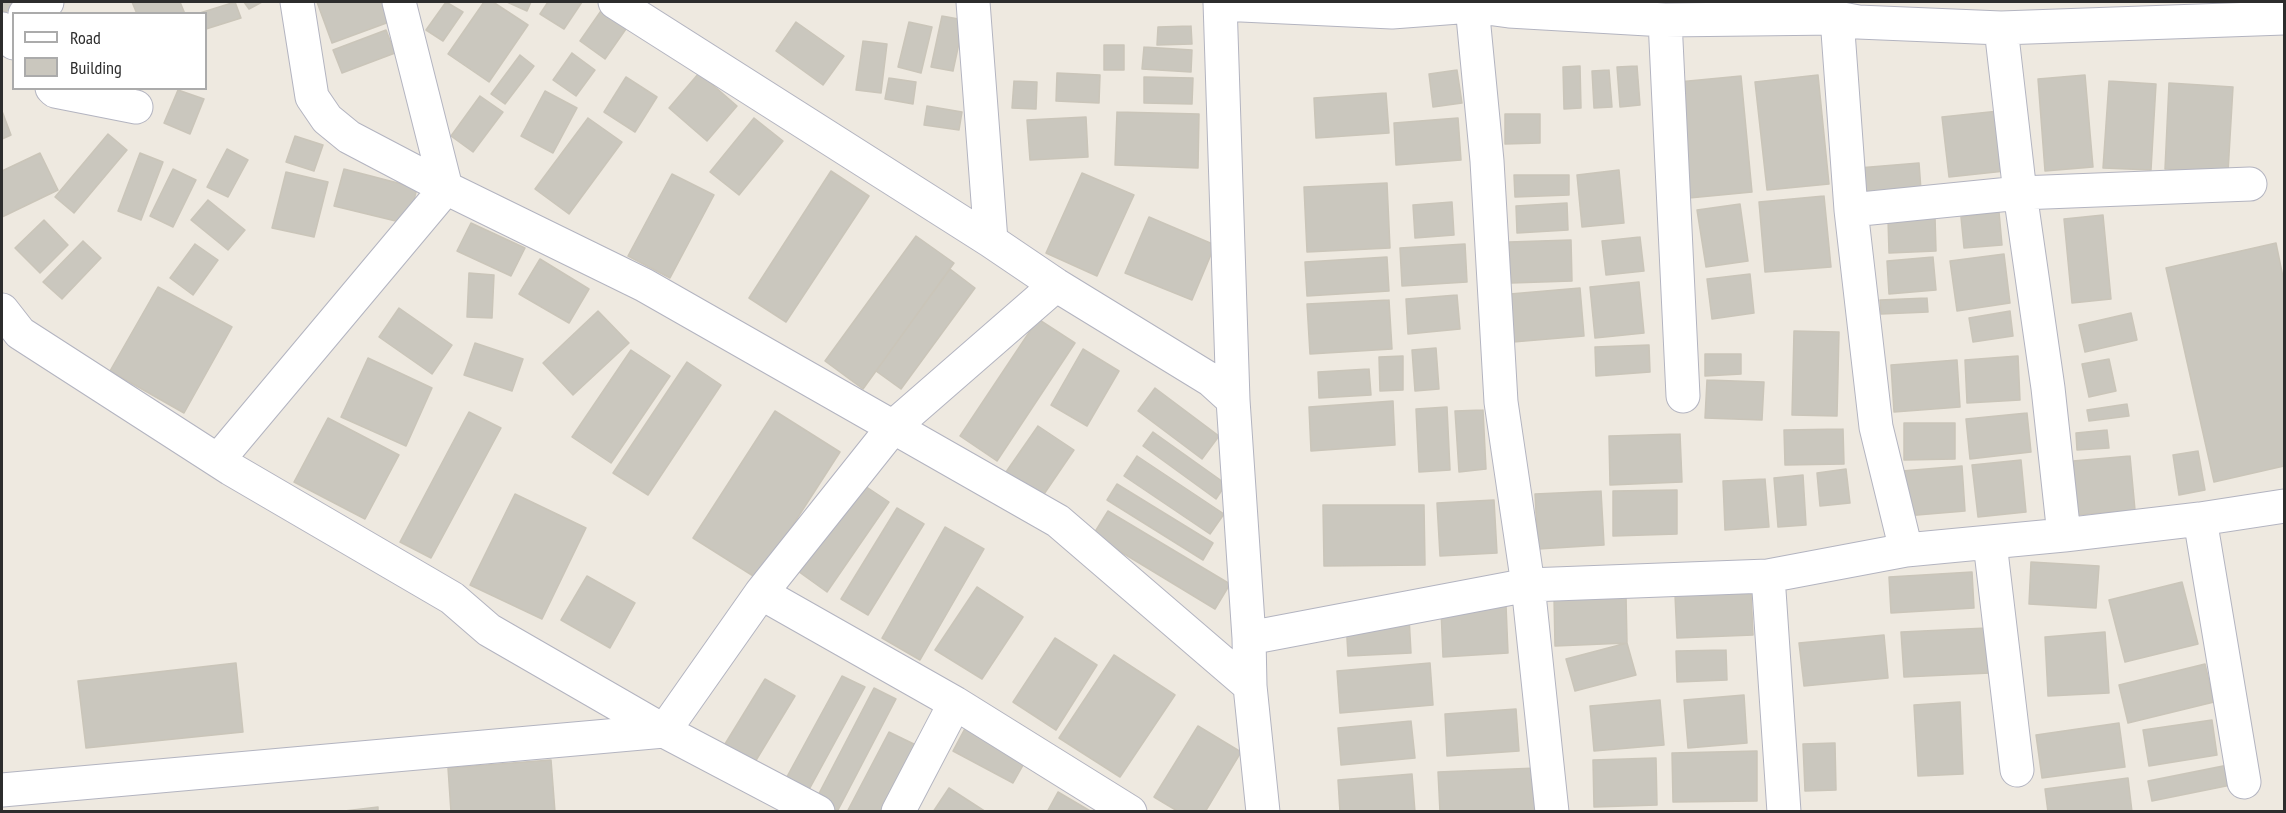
<!DOCTYPE html>
<html>
<head>
<meta charset="utf-8">
<style>
  body { margin:0 }
  #map { position:relative; width:2286px; height:813px; overflow:hidden; background:#eee9e0; font-family:"PT Sans Narrow",sans-serif }
  canvas { display:block }
  .frame { position:absolute; inset:0; border:3px solid #2d2d2d; pointer-events:none }
  .legend { position:absolute; left:12px; top:12px; width:195px; height:78px; box-sizing:border-box; background:#fff; border:2px solid #ababab; margin:0; padding:8px 10px; list-style:none; font-size:18px; color:#2d2d2d }
  .legend li { display:flex; align-items:center; gap:12px; height:30px }
  .legend b { width:30px; border:2px solid #ababab }
</style>
</head>
<body>
<div id="map">
<canvas width="2286" height="813"></canvas>
<div class="frame"></div>
<ul class="legend">
<li><b style="height:8px;background:#fff"></b>Road</li>
<li><b style="height:16px;background:#cac7be"></b>Building</li>
</ul>
</div>
<script>
const ctx = document.querySelector('canvas').getContext('2d');
ctx.lineJoin = 'round';
function paint(path, color) {
  ctx.fillStyle = color;
  ctx.fill(path, 'evenodd');
}
function toPath(rows) {
  const path = new Path2D();
  for (const r of rows) {
    path.moveTo(r[0], r[1]);
    for (let i = 2; i < r.length; i += 2) path.lineTo(r[i], r[i + 1]);
  }
  return path;
}
function strokePath(path, color, width, dash) {
  ctx.strokeStyle = color;
  ctx.lineWidth = width;
  ctx.lineCap = dash ? 'butt' : 'round';
  ctx.setLineDash(dash || []);
  ctx.stroke(path);
}
const building = toPath([
  [2,2,21,2,22,5,2,13,2,2],
  [132,2,180,2,185,14,137,14,132,2],
  [235,2,241,18,206,29,206,14,200,13,235,2],
  [244,2,262,2,249,9,244,2],
  [317,2,394,2,400,18,332,43,317,2],
  [446,2,463,12,443,41,426,30,446,2],
  [484,2,493,2,528,25,489,82,448,54,484,2],
  [507,2,531,2,527,11,507,2],
  [548,2,582,2,564,29,540,14,548,2],
  [603,8,628,26,605,59,580,41,603,8],
  [942,16,964,20,953,71,931,67,942,16],
  [796,22,844,56,823,85,776,51,796,22],
  [909,22,932,27,921,73,898,67,909,22],
  [1191,26,1192,44,1157,45,1158,27,1191,26],
  [386,30,395,53,342,73,333,50,386,30],
  [863,41,887,44,881,93,856,90,863,41],
  [1104,45,1124,45,1124,70,1104,70,1104,45],
  [1144,47,1192,50,1191,72,1142,69,1144,47],
  [572,53,595,70,576,96,553,80,572,53],
  [520,55,534,66,505,104,491,94,520,55],
  [1580,66,1581,108,1564,109,1563,67,1580,66],
  [1637,66,1640,105,1620,107,1617,67,1637,66],
  [1457,70,1462,103,1433,107,1429,74,1457,70],
  [1609,70,1612,107,1594,108,1592,71,1609,70],
  [699,73,737,106,707,141,669,108,699,73],
  [1057,73,1100,75,1099,103,1056,101,1057,73],
  [1818,75,1829,184,1767,190,1755,82,1818,75],
  [2085,75,2093,167,2045,171,2038,79,2085,75],
  [1741,76,1752,192,1689,198,1678,82,1741,76],
  [626,77,657,97,635,132,604,112,626,77],
  [1144,77,1193,78,1192,104,1144,103,1144,77],
  [889,78,916,82,913,104,885,99,889,78],
  [1014,81,1037,82,1036,109,1012,108,1014,81],
  [2109,81,2156,84,2151,170,2103,168,2109,81],
  [2169,83,2233,87,2228,172,2165,169,2169,83],
  [178,90,204,99,190,134,164,123,178,90],
  [545,91,577,108,553,153,521,136,545,91],
  [1386,93,1389,133,1316,138,1314,98,1386,93],
  [480,96,503,112,473,152,451,136,480,96],
  [927,106,962,112,959,130,924,125,927,106],
  [2,111,11,135,2,139,2,111],
  [1999,111,2005,171,1949,177,1942,117,1999,111],
  [1117,112,1199,114,1198,168,1115,165,1117,112],
  [1505,114,1540,114,1540,143,1505,144,1505,114],
  [1086,117,1088,157,1030,160,1027,120,1086,117],
  [588,118,622,142,569,214,535,189,588,118],
  [754,118,783,141,739,195,710,172,754,118],
  [1458,118,1461,160,1396,165,1394,123,1458,118],
  [108,134,127,150,74,213,55,197,108,134],
  [295,136,323,145,314,171,286,162,295,136],
  [227,149,248,160,228,197,207,187,227,149],
  [40,153,58,190,2,217,2,171,40,153],
  [140,153,163,162,141,220,118,211,140,153],
  [1919,163,1921,190,1860,194,1858,168,1919,163],
  [173,169,196,180,173,227,150,216,173,169],
  [344,169,417,188,408,224,334,206,344,169],
  [1619,170,1624,223,1582,227,1577,175,1619,170],
  [831,171,869,196,786,322,749,298,831,171],
  [286,172,328,182,314,237,272,228,286,172],
  [1082,173,1134,195,1097,276,1046,253,1082,173],
  [672,174,714,195,670,278,628,256,672,174],
  [1514,175,1569,175,1569,195,1515,197,1514,175],
  [1387,183,1390,248,1307,252,1304,187,1387,183],
  [1824,196,1831,267,1765,272,1759,202,1824,196],
  [208,200,245,230,228,250,191,220,208,200],
  [1452,202,1454,235,1415,238,1413,205,1452,202],
  [1567,203,1568,230,1517,233,1516,206,1567,203],
  [1740,204,1748,261,1706,267,1697,210,1740,204],
  [1999,212,2002,245,1964,248,1961,217,1999,212],
  [2103,215,2111,299,2072,303,2064,219,2103,215],
  [1149,217,1215,245,1192,300,1125,273,1149,217],
  [1935,217,1936,251,1889,253,1888,219,1935,217],
  [44,220,68,245,40,273,15,248,44,220],
  [471,223,525,248,511,276,457,251,471,223],
  [916,236,954,263,863,389,825,361,916,236],
  [1640,237,1644,271,1606,275,1602,241,1640,237],
  [1571,240,1572,281,1511,283,1509,242,1571,240],
  [83,241,101,258,62,299,43,282,83,241],
  [2276,243,2284,282,2284,466,2214,482,2166,268,2276,243],
  [195,244,218,260,193,295,170,278,195,244],
  [1465,244,1467,282,1402,286,1400,248,1465,244],
  [2004,254,2010,303,1957,311,1950,261,2004,254],
  [1387,257,1389,291,1307,296,1305,262,1387,257],
  [1933,257,1936,290,1889,294,1887,261,1933,257],
  [540,259,589,289,569,323,519,294,540,259],
  [950,269,975,288,901,389,876,371,950,269],
  [469,273,494,275,492,318,467,317,469,273],
  [1750,274,1754,313,1712,319,1707,279,1750,274],
  [1639,282,1644,333,1595,338,1590,287,1639,282],
  [158,287,232,327,184,413,110,371,158,287],
  [1580,288,1584,336,1513,342,1510,294,1580,288],
  [1457,295,1460,329,1408,334,1406,299,1457,295],
  [1927,298,1928,312,1881,314,1880,300,1927,298],
  [1389,300,1392,349,1310,354,1307,304,1389,300],
  [399,308,452,345,432,374,379,337,399,308],
  [598,311,629,343,573,395,543,363,598,311],
  [2010,311,2013,336,1973,342,1969,318,2010,311],
  [2131,313,2137,340,2085,352,2079,325,2131,313],
  [1038,319,1075,343,997,461,960,436,1038,319],
  [1794,331,1839,332,1837,416,1792,415,1794,331],
  [475,343,523,359,512,391,464,375,475,343],
  [1649,345,1650,372,1596,376,1595,347,1649,345],
  [1436,348,1439,389,1415,391,1412,350,1436,348],
  [1083,349,1119,371,1087,426,1051,405,1083,349],
  [631,350,670,376,611,463,572,437,631,350],
  [1705,354,1741,354,1741,374,1705,376,1705,354],
  [1403,356,1403,390,1380,391,1379,357,1403,356],
  [2018,356,2020,400,1967,403,1965,360,2018,356],
  [368,358,432,388,406,446,341,417,368,358],
  [2109,359,2116,391,2089,397,2082,364,2109,359],
  [1957,360,1960,407,1894,412,1891,365,1957,360],
  [687,362,721,385,648,495,613,473,687,362],
  [1369,369,1371,395,1319,398,1318,372,1369,369],
  [1707,380,1764,382,1762,420,1705,418,1707,380],
  [1155,388,1219,436,1202,459,1138,411,1155,388],
  [1393,401,1395,445,1311,451,1309,407,1393,401],
  [2127,404,2129,416,2089,421,2087,410,2127,404],
  [1447,407,1450,470,1419,472,1416,409,1447,407],
  [1483,410,1486,469,1459,472,1455,411,1483,410],
  [775,411,840,452,758,579,693,538,775,411],
  [469,412,501,428,431,558,400,542,469,412],
  [2027,413,2031,452,1970,459,1966,419,2027,413],
  [328,418,399,455,365,519,294,482,328,418],
  [1904,423,1955,423,1955,459,1904,460,1904,423],
  [1038,426,1074,450,1042,497,1006,472,1038,426],
  [1843,429,1844,464,1785,465,1784,430,1843,429],
  [2107,430,2109,448,2077,450,2076,433,2107,430],
  [1153,432,1226,484,1216,499,1143,446,1153,432],
  [1680,434,1682,482,1610,485,1609,436,1680,434],
  [2198,451,2205,490,2179,495,2173,455,2198,451],
  [1137,456,1224,514,1210,534,1124,476,1137,456],
  [2130,456,2135,510,2077,515,2073,461,2130,456],
  [2021,460,2026,512,1978,517,1972,465,2021,460],
  [1962,466,1965,511,1905,516,1902,471,1962,466],
  [1846,469,1850,503,1820,506,1817,473,1846,469],
  [1803,475,1806,525,1778,527,1774,478,1803,475],
  [1765,479,1769,527,1725,530,1723,481,1765,479],
  [856,480,889,502,827,592,795,569,856,480],
  [1117,484,1213,543,1203,560,1107,500,1117,484],
  [1677,490,1677,534,1613,536,1613,491,1677,490],
  [1601,491,1604,545,1538,549,1535,494,1601,491],
  [515,494,586,528,542,619,470,585,515,494],
  [1494,500,1497,553,1440,556,1437,503,1494,500],
  [1323,505,1424,505,1425,565,1324,566,1323,505],
  [897,508,924,524,868,615,841,599,897,508],
  [1108,511,1230,584,1215,609,1093,535,1108,511],
  [945,527,984,549,920,660,882,638,945,527],
  [2031,562,2099,566,2096,608,2029,604,2031,562],
  [1972,572,1974,608,1891,613,1889,577,1972,572],
  [587,576,635,603,610,648,561,620,587,576],
  [2182,582,2198,644,2125,662,2109,600,2182,582],
  [977,587,1023,617,982,679,935,650,977,587],
  [1751,592,1753,635,1677,638,1675,595,1751,592],
  [1626,595,1627,643,1555,646,1554,597,1626,595],
  [1506,605,1508,653,1443,657,1441,609,1506,605],
  [1409,617,1411,653,1348,656,1346,621,1409,617],
  [1987,628,1990,673,1904,677,1901,632,1987,628],
  [2105,632,2109,693,2048,696,2045,637,2105,632],
  [1884,635,1888,678,1804,686,1799,643,1884,635],
  [1055,638,1097,665,1056,730,1013,702,1055,638],
  [1627,643,1636,675,1575,691,1566,659,1627,643],
  [1726,650,1727,680,1677,682,1676,651,1726,650],
  [1114,655,1175,695,1120,777,1059,738,1114,655],
  [236,663,243,732,86,748,78,681,236,663],
  [1430,663,1433,705,1340,713,1337,671,1430,663],
  [2205,664,2214,702,2128,723,2119,685,2205,664],
  [842,676,865,687,805,797,783,784,842,676],
  [765,679,795,696,755,762,725,744,765,679],
  [874,688,896,699,837,812,829,812,814,803,874,688],
  [1744,695,1747,743,1688,748,1684,700,1744,695],
  [1660,700,1664,745,1594,751,1590,706,1660,700],
  [1960,702,1963,774,1918,776,1914,705,1960,702],
  [1516,709,1519,751,1447,756,1445,714,1516,709],
  [970,719,1031,751,1013,783,953,751,970,719],
  [2212,720,2217,755,2149,766,2143,730,2212,720],
  [1411,721,1415,758,1341,765,1338,728,1411,721],
  [2119,723,2125,767,2042,778,2036,735,2119,723],
  [1198,726,1241,752,1205,812,1179,812,1154,797,1198,726],
  [889,732,920,747,886,812,847,812,889,732],
  [1835,743,1836,790,1805,791,1803,744,1835,743],
  [1757,751,1757,801,1673,802,1672,753,1757,751],
  [1656,758,1657,805,1594,807,1593,760,1656,758],
  [551,760,555,812,451,812,448,768,551,760],
  [2228,765,2231,785,2152,801,2148,781,2228,765],
  [1537,768,1539,812,1440,812,1438,772,1537,768],
  [1412,774,1415,812,1340,812,1338,780,1412,774],
  [2128,778,2132,812,2048,812,2045,789,2128,778],
  [949,788,986,812,933,812,949,788],
  [1058,792,1092,812,1047,812,1058,792],
  [378,807,378,812,336,812,378,807]
]);
paint(building, '#cac7be');
strokePath(building, '#cac5b9', 1.5);
const minor = toPath([
  [399,2,446,188,644,285,1058,521,1250,686],
  [615,2,991,241],
  [973,2,991,241,1056,285,1211,380,1233,400],
  [1220,2,1233,400,1249,638,1250,686,1263,812],
  [1220,4,1392,12,1472,6,1509,11,1665,20,1837,18,1858,22,2001,28,2284,18],
  [1472,6,1487,161,1501,402,1528,585,1552,812],
  [25,14,47,2],
  [1837,18,1851,210,1876,427,1906,550],
  [1665,20,1683,396],
  [2001,28,2020,193,2048,388,2064,535],
  [2,29,14,43],
  [52,88,55,91,136,107],
  [1851,210,2020,193,2250,184],
  [2,310,20,333,231,469,452,598,489,630,664,731,818,812],
  [218,460,446,188,349,137,327,119,312,97,297,2],
  [2200,519,2244,782],
  [1990,543,2017,770],
  [1768,576,1784,812],
  [761,593,955,703,1130,812],
  [1249,638,1528,585,1768,576,1906,550,2064,535,2200,519,2284,506],
  [2,790,664,731,761,593,894,426,1056,285],
  [898,812,955,703]
]);
strokePath(minor, '#b3b4c0', 35);
strokePath(minor, '#fff', 33);
</script>
</body>
</html>
